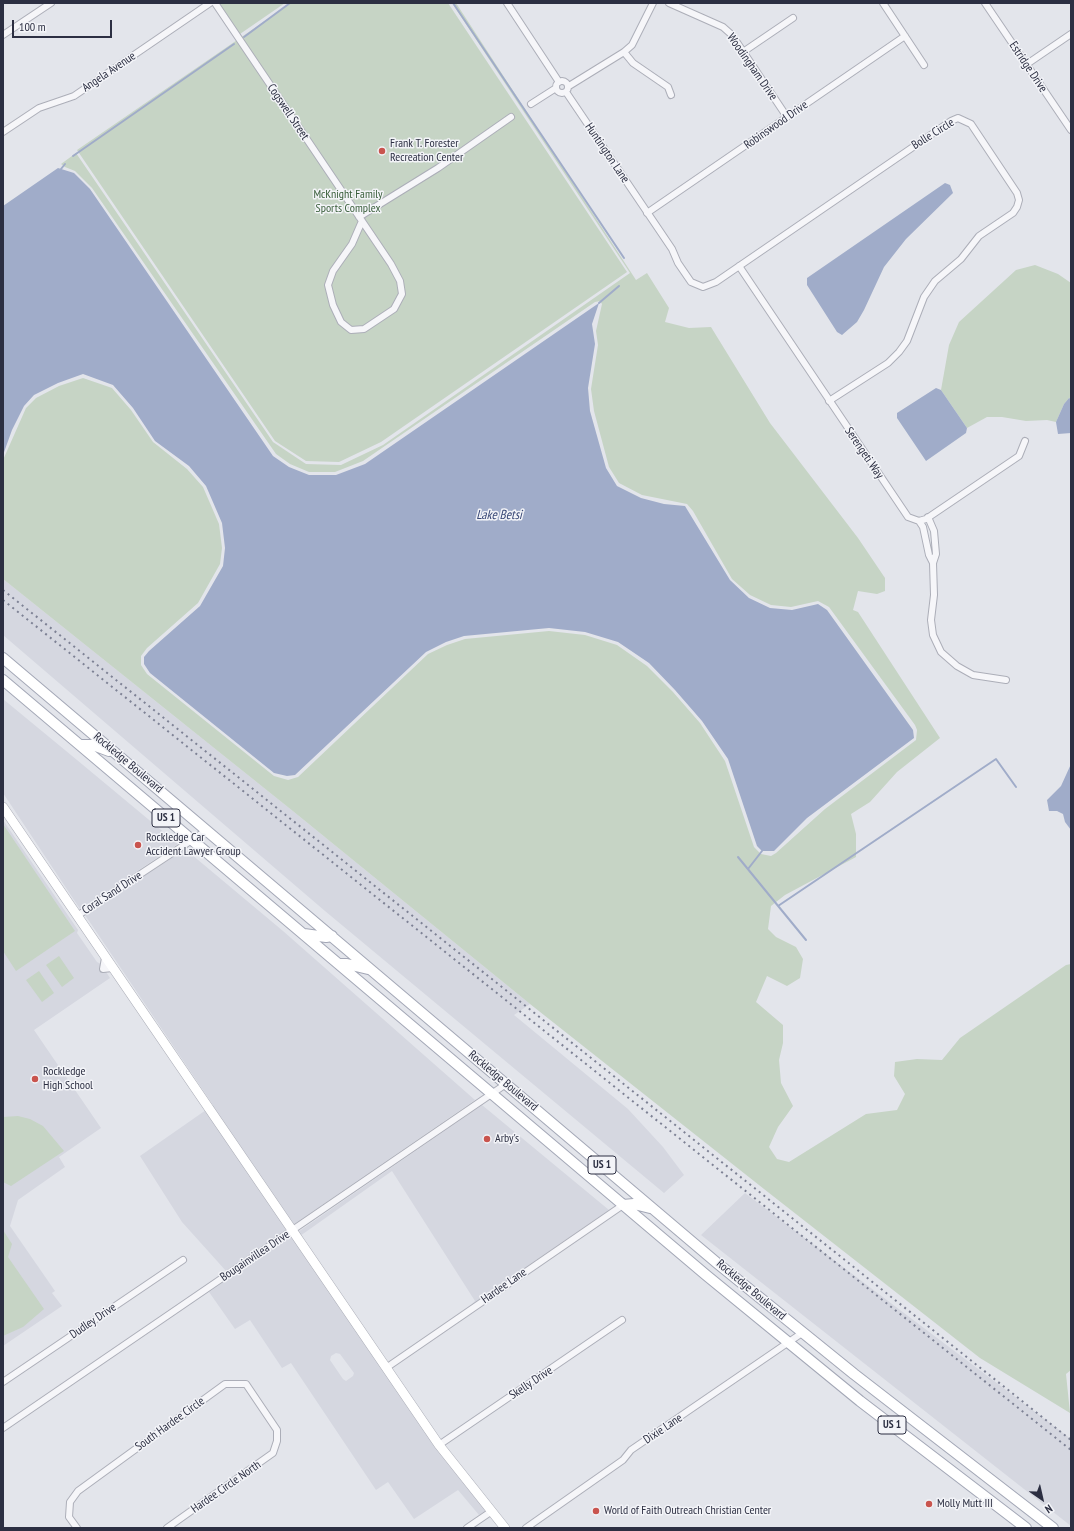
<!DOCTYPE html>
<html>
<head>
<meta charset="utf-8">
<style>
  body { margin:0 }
  #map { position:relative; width:1074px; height:1531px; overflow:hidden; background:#e3e5eb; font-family:"PT Sans Narrow",sans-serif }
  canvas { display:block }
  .frame { position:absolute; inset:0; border:4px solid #2c2f42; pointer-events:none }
  .north { position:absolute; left:1022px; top:1479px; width:40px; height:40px; -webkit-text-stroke:3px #f3f4f8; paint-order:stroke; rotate:146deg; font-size:11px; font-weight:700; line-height:16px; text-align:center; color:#2c2f42 }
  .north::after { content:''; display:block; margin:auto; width:14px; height:18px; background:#2c2f42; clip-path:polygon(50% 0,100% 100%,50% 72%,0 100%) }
  .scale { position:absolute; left:12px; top:20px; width:100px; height:18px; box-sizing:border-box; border:2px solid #2c2f42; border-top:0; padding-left:5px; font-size:12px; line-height:14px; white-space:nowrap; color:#2c2f42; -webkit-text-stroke:3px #f3f4f8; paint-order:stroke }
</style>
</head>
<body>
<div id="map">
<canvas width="1074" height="1531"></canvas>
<div class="frame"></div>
<div class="north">N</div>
<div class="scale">100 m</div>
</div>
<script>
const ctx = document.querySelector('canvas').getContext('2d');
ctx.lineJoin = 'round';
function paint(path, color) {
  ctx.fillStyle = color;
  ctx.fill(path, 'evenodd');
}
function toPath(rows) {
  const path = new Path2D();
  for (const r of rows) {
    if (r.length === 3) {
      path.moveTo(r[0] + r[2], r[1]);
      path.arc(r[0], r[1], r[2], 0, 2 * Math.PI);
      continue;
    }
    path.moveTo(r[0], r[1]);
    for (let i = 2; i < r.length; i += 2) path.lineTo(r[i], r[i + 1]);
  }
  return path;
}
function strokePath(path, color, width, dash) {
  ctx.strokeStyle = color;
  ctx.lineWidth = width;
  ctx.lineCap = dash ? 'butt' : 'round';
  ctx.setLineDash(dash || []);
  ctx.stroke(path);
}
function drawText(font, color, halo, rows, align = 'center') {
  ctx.font = font + ' "PT Sans Narrow",sans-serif';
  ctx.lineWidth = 3;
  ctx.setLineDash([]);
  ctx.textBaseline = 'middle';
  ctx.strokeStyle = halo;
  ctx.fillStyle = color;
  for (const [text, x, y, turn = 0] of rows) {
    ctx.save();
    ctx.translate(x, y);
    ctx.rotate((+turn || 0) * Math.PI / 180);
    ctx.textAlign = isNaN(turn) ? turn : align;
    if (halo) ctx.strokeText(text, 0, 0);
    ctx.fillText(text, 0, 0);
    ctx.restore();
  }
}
paint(toPath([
  [3,579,294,812,530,1004,514,1015,628,1109,663,1147,684,1175,664,1193,325,911,3,635],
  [3,699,77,760,178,844,80,909,3,793],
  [3,820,78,930,77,933,97,962,101,964,110,978,34,1030,101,1128,59,1157,65,1167,18,1200,10,1226,55,1291,52,1293,62,1306,3,1346],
  [185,849,283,931,475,1100,293,1225,212,1106,213,1105,85,915],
  [482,1105,609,1210,471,1305,475,1301,392,1171,300,1236,298,1232],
  [206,1110,287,1229,226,1271,182,1222,140,1156],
  [745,1193,1071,1439,1071,1526,701,1235],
  [292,1236,487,1510,479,1515,458,1490,414,1519,388,1482,376,1490,291,1363,282,1368,250,1320,235,1329,209,1292],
  [336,1353,340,1354,354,1373,353,1376,346,1381,343,1379,330,1360,331,1356]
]), '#d5d7e0');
paint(toPath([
  [219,3,285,3,240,34],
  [291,3,448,3,627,272,381,442,339,462,306,461,275,441,77,150],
  [452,3,456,3,636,280,647,273,669,308,665,322,689,328,711,327,770,423,858,538,885,578,885,591,877,594,858,591,853,610,858,612,940,738,897,772,870,802,851,814,856,834,856,857,785,895,771,906,768,929,776,937,796,947,803,959,800,978,787,986,767,976,756,1002,783,1025,783,1043,779,1060,781,1083,793,1106,778,1127,769,1147,777,1159,789,1162,866,1114,897,1110,905,1094,894,1076,895,1062,917,1059,942,1060,960,1038,1066,965,1071,964,1071,1370,1066,1374,1070,1413,980,1358,764,1189,530,1004,294,812,3,579,3,460,26,408,36,398,59,386,83,378,112,388,131,410,153,442,187,469,203,487,219,524,222,548,220,564,198,603,147,648,141,656,141,665,147,674,274,776,288,780,298,777,428,654,447,645,465,639,549,631,585,635,617,645,647,666,673,692,700,723,725,761,754,847,761,854,771,856,776,853,825,809,916,740,917,730,915,725,829,607,818,601,791,607,771,605,750,595,732,579,693,511,687,504,642,495,619,483,609,467,594,411,591,389,598,345,596,331,602,304,600,301,595,302,363,461,335,472,309,472,290,464,276,454,92,188,75,171,65,167,61,164,76,153,273,442,306,464,341,465,383,445,630,273],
  [1035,265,1058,274,1071,283,1071,399,1069,398,1064,404,1056,422,1047,420,1026,421,1002,417,987,417,967,428,941,390,949,345,959,322,1016,270],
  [3,824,75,931,16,971,3,951],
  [59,956,74,978,62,987,46,965],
  [39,971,54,993,42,1002,26,980],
  [18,1116,30,1119,43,1126,64,1151,11,1186,3,1182,3,1117],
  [3,1230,12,1244,8,1257,44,1309,23,1327,3,1336]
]), '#c6d4c5');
paint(toPath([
  [58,168,74,173,90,189,273,456,289,467,309,475,336,475,365,464,599,303,592,324,595,344,588,388,590,411,606,468,617,486,641,498,664,504,685,506,730,580,749,598,770,608,792,610,818,604,827,610,913,730,914,738,807,818,774,851,762,851,757,846,728,759,702,721,675,690,649,663,618,642,585,632,549,628,464,636,446,642,426,652,295,775,287,776,274,773,150,673,144,664,144,657,149,651,200,606,223,566,225,548,222,523,206,486,189,466,155,441,133,408,113,385,83,374,58,383,34,395,24,406,12,430,3,455,3,206],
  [945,183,950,185,953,193,906,239,884,267,864,310,857,322,842,335,837,332,807,285,807,278],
  [936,388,941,390,967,428,966,433,926,461,897,418,897,413],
  [1069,398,1071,399,1071,433,1058,434,1056,422,1064,404],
  [1071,764,1071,830,1065,822,1063,814,1057,811,1049,811,1047,800,1061,786]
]), '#a0acc9');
strokePath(toPath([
  [453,3,624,258],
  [244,37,290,3],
  [73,156,234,44],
  [61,169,65,164],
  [599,303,619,286],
  [738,857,806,940],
  [748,869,762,851],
  [778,906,996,759,1016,787]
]), '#a0acc9', 2);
const street = toPath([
  [215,3,391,264,400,281,402,294,394,309,364,329,351,330,341,322,333,305,328,285,333,271,352,244,362,221],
  [507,3,559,82],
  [669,3,723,27,732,35,787,117],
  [883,3,924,65],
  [985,3,1071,130],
  [3,35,51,3],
  [624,52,633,63,668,87,671,95],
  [743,52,793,18],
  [1027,64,1071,34],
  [562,87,6],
  [569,86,624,52,632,45,653,3],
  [566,92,672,249,678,263,691,282,703,287,716,282,951,121,958,118,971,124,1017,193,1019,200,1017,207,1013,213,979,236,961,259,935,281,924,297,907,341,899,352,888,363,829,401],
  [531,104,556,88],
  [3,132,39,108,74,96,210,3],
  [647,213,905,36],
  [359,217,438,168,511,117],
  [739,266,908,517,919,521,926,519,1019,456,1025,441],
  [928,517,934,531,936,554,933,563,934,595,931,620,933,635,941,652,957,666,973,675,1006,680],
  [919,521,923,527,929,555,933,563],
  [77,916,207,830],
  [105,958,112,968,103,969,105,958],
  [386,1368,623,1205],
  [3,1382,183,1260],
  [3,1428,506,1084],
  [439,1445,622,1320],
  [77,1528,69,1517,70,1502,78,1491,225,1384,246,1384,277,1430,277,1441,273,1453,167,1528],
  [467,1528,492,1511],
  [526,1528,623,1460,631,1450,802,1333]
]);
const secondary = toPath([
  [3,807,439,1445,505,1528]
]);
const primary = toPath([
  [3,658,717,1263,854,1374,1053,1528],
  [3,680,706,1275,860,1401,1026,1528],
  [80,745,93,745,109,751],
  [304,934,326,937,332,936],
  [339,964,347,964,368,969],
  [623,1205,634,1204,650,1208]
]);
strokePath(street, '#acaeb8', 8);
strokePath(secondary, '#acaeb8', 10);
strokePath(primary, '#a3a7b6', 12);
strokePath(street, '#f6f6f9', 6);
strokePath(secondary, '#fff', 9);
strokePath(primary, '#fff', 10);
strokePath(toPath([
  [3,590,1071,1440],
  [3,600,1071,1450]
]), '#7d8194', 2, [2, 4]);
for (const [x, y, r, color] of [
  [382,151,4,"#c9544e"],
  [138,845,4,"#c9544e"],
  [35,1079,4,"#c9544e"],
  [487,1139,4,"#c9544e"],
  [929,1504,4,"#c9544e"],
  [596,1511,4,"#c9544e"]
]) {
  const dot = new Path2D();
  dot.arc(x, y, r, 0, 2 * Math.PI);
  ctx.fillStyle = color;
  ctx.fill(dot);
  strokePath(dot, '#f3f4f8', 1.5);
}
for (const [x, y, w] of [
  [166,818,28],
  [602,1165,28],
  [892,1425,28]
]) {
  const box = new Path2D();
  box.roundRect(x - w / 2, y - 9, w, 18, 3);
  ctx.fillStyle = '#f3f4f8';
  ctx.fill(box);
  strokePath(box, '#2c2f42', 1);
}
drawText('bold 11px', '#2c2f42', null, [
  ["US 1",166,818],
  ["US 1",602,1165],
  ["US 1",892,1425]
]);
drawText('12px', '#2c2f42', '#f3f4f8', [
  ["Woodingham Drive",752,67,55],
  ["Estridge Drive",1028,67,56],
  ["Angela Avenue",109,72,-34],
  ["Cogswell Street",288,112,56],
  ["Robinswood Drive",776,125,-35],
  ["Bolle Circle",933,134,-32],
  ["Huntington Lane",607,153,56],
  ["Serengeti Way",864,453,56],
  ["Rockledge Boulevard",128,763,40],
  ["Coral Sand Drive",112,893,-33],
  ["Rockledge Boulevard",503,1081,40],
  ["Bougainvillea Drive",255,1256,-34],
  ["Hardee Lane",504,1286,-35],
  ["Rockledge Boulevard",751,1290,40],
  ["Dudley Drive",93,1321,-34],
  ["Skelly Drive",531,1383,-34],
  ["South Hardee Circle",170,1424,-36],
  ["Dixie Lane",663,1429,-34],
  ["Hardee Circle North",226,1487,-35]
]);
drawText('12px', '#2c2f42', '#f3f4f8', [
  ["Frank T. Forester",390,144],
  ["Recreation Center",390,158],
  ["Rockledge Car",146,838],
  ["Accident Lawyer Group",146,852],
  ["Rockledge",43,1072],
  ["High School",43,1086],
  ["Arby's",495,1139],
  ["Molly Mutt III",937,1504],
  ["World of Faith Outreach Christian Center",604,1511]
], 'left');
drawText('12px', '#395e3a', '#f3f4f8', [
  ["McKnight Family",348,195],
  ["Sports Complex",348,209]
]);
drawText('italic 13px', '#374675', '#f3f4f8', [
  ["Lake Betsi",499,515]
]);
</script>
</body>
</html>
